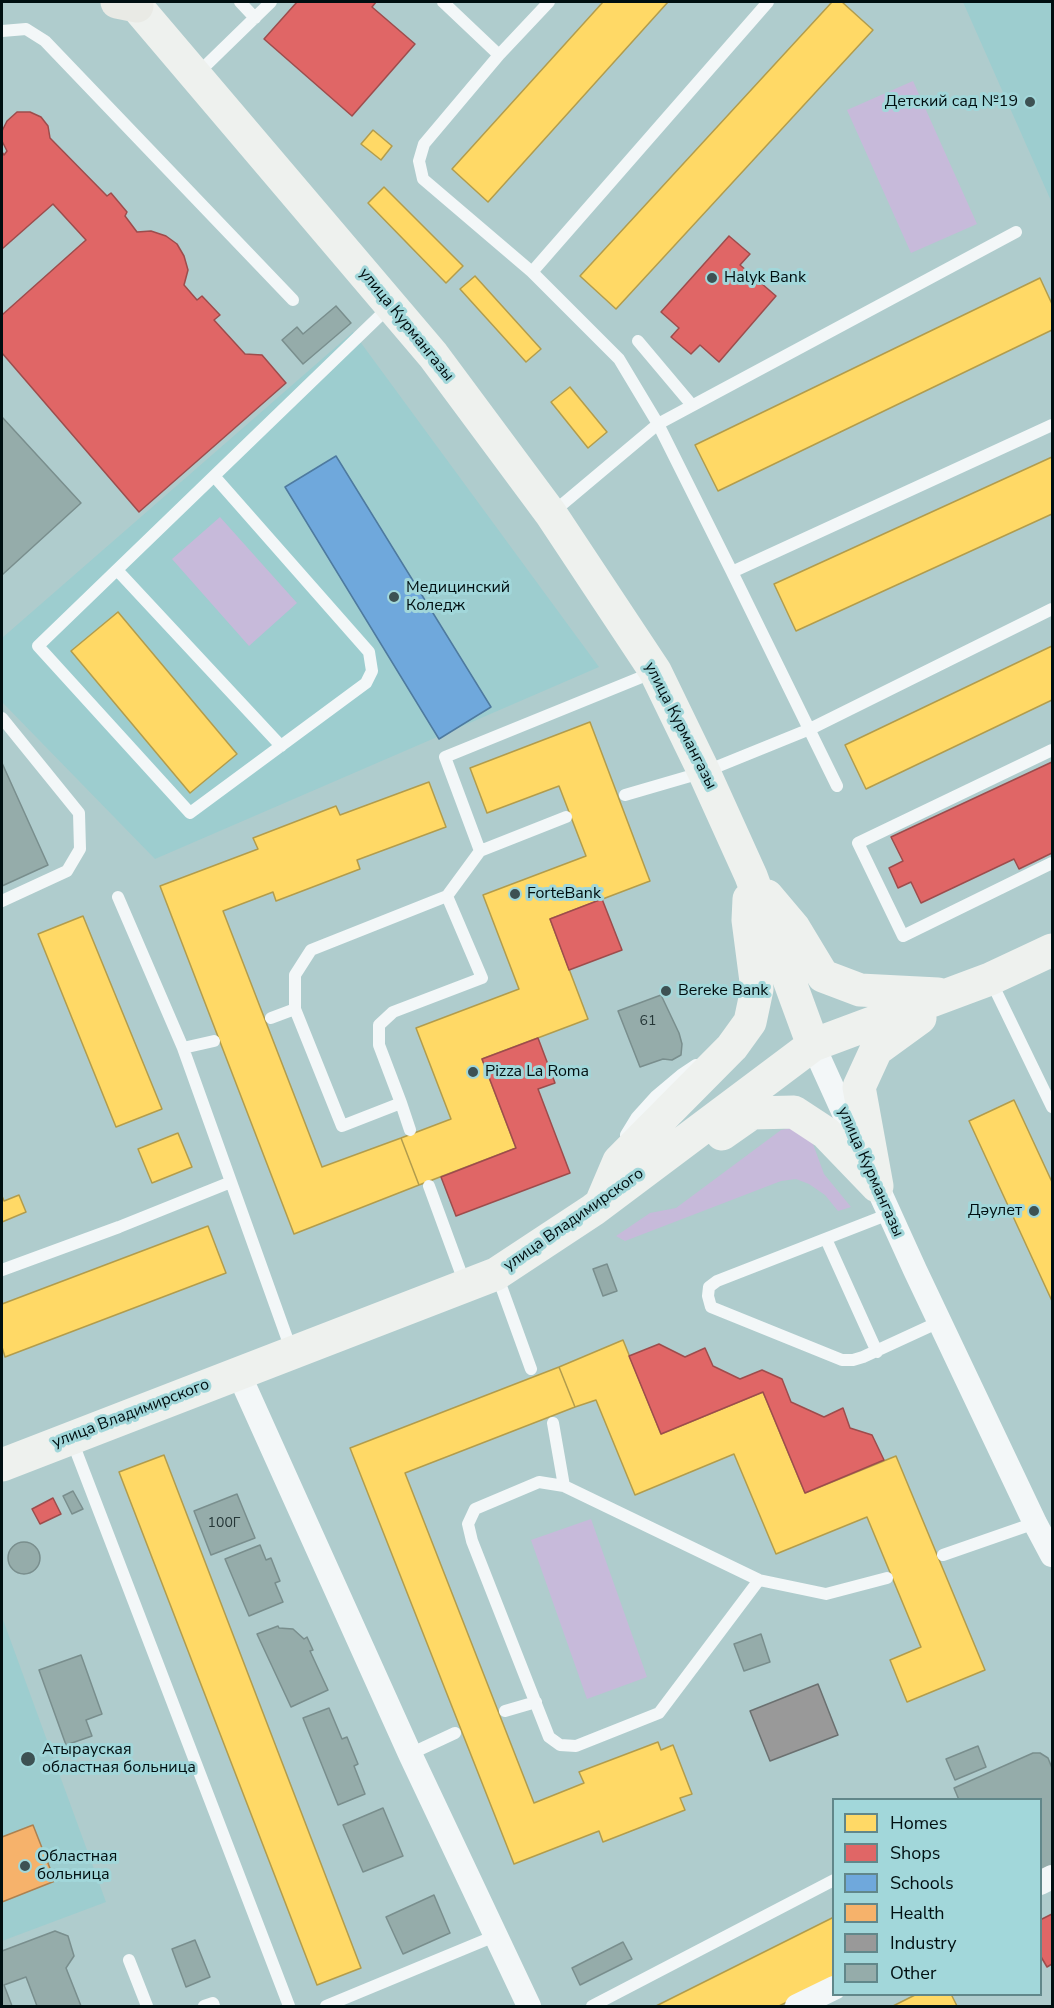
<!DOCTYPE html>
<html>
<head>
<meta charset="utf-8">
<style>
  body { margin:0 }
  #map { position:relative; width:1054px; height:2008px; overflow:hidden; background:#afcccd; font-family:"Nunito Sans",sans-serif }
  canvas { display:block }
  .frame { position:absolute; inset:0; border:3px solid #000f11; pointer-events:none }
  .legend { position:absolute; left:832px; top:1798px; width:210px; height:198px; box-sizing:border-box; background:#a2d7da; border:2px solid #61878a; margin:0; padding:8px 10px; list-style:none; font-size:18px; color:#000f11 }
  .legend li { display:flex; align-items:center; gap:12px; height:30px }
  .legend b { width:30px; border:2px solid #61878a }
</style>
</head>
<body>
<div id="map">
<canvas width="1054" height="2008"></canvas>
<div class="frame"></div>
<ul class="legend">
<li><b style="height:16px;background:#ffd966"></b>Homes</li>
<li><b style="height:16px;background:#e06666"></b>Shops</li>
<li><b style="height:16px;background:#6fa8dc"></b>Schools</li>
<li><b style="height:16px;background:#f6b26b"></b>Health</li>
<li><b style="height:16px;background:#999"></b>Industry</li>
<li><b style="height:16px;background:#95acaa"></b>Other</li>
</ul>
</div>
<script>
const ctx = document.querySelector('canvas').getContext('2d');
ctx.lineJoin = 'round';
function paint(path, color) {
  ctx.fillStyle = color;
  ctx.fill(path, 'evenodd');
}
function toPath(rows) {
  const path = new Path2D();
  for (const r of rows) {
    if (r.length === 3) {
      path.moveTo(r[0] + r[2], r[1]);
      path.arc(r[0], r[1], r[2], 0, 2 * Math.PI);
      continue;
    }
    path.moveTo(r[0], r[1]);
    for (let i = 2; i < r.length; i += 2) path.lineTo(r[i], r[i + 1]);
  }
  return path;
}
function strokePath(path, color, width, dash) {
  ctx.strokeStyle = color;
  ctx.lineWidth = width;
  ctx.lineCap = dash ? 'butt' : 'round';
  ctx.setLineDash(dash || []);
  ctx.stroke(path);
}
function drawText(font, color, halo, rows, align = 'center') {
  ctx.font = font + ' "Nunito Sans",sans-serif';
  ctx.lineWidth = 6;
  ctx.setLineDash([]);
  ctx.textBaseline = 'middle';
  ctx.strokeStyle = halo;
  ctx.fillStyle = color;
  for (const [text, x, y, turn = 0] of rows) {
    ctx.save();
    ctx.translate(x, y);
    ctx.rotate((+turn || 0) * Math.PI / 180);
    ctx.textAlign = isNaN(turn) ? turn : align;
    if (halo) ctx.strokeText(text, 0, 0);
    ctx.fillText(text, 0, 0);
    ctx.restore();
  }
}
paint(toPath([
  [963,2,1052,2,1052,203],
  [353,332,599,667,155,859,2,702,2,638],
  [2,1617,106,1902,2,1941]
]), '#9dcdcf');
paint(toPath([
  [913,81,977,224,911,253,847,110],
  [220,517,297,603,249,646,172,559],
  [792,1128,813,1144,824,1174,851,1207,838,1211,825,1195,809,1184,796,1179,781,1181,625,1241,616,1236,650,1213,676,1208,781,1130],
  [591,1519,647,1677,587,1699,531,1540]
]), '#c7bada');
const homes = toPath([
  [603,2,668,2,488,202,452,169,603,2],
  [832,2,842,2,873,30,616,309,580,276,832,2],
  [373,130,392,146,381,160,361,144,373,130],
  [384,187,463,266,446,283,368,203,384,187],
  [475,276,541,349,526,362,460,289,475,276],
  [1040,278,1052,304,1052,330,718,491,695,445,1040,278],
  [570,387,607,432,588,448,551,402,570,387],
  [1052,457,1052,514,796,631,774,584,1052,457],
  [118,612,237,754,190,793,71,651,118,612],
  [1052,646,1052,700,866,789,845,745,1052,646],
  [590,722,650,881,550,919,588,1019,482,1059,516,1148,419,1185,401,1138,451,1119,416,1028,519,989,483,895,586,856,559,786,487,813,470,768,590,722],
  [429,782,446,827,357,860,360,869,276,901,273,892,223,911,322,1167,401,1138,419,1185,294,1234,160,886,258,849,253,838,336,806,340,815,429,782],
  [83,916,162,1109,116,1127,38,934,83,916],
  [1014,1100,1052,1182,1052,1301,969,1121,1014,1100],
  [178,1133,192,1167,152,1183,138,1149,178,1133],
  [19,1195,26,1212,2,1222,2,1196,4,1201,19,1195],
  [208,1226,226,1273,5,1357,2,1347,2,1304,208,1226],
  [623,1340,661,1434,763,1392,805,1493,896,1456,985,1670,907,1702,890,1660,921,1647,867,1517,776,1554,734,1454,635,1495,596,1400,575,1407,559,1367,623,1340],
  [559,1367,575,1407,405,1473,534,1803,584,1783,579,1772,658,1742,661,1750,673,1745,692,1794,680,1798,685,1810,603,1842,599,1831,514,1864,350,1448,559,1367],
  [164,1455,361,1968,317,1985,119,1472,164,1455],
  [834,1917,834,1979,779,2006,656,2006,834,1917],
  [917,1994,951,1994,957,2006,893,2006,917,1994]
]);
paint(homes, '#ffd966');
strokePath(homes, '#b29c4c', 1.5);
const shops = toPath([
  [297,2,376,2,372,7,415,44,352,116,264,39,297,2],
  [17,112,30,112,41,117,48,126,50,138,107,196,111,193,127,212,125,216,137,232,151,231,166,236,177,244,184,256,188,270,184,285,197,300,202,296,220,315,214,320,245,354,262,355,286,383,139,512,2,353,2,315,86,240,53,204,2,249,2,152,4,155,7,151,2,141,2,131,7,121,17,112],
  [729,236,750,254,740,265,776,296,719,362,700,345,691,354,671,337,679,328,661,312,729,236],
  [1052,762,1052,853,1019,869,1014,859,921,903,911,882,898,888,889,868,903,861,891,837,1052,762],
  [602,899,622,950,569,970,550,919,602,899],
  [538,1038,555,1083,538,1089,570,1173,456,1216,441,1177,516,1148,482,1059,538,1038],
  [659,1344,685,1357,705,1348,713,1366,740,1379,762,1370,782,1379,791,1402,824,1417,843,1408,850,1428,872,1435,884,1460,805,1493,763,1392,661,1434,629,1356,659,1344],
  [53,1498,61,1514,40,1524,32,1509,53,1498],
  [1052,1914,1052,1964,1047,1967,1040,1955,1040,1920,1052,1914]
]);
paint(shops, '#e06666');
strokePath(shops, '#9d4c4c', 1.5);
const schools = toPath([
  [336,456,491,707,439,739,285,487,336,456]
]);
paint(schools, '#6fa8dc');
strokePath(schools, '#4e7a9f', 1.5);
const health = toPath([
  [33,1825,55,1881,2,1902,2,1837,33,1825]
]);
paint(health, '#f6b26b');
strokePath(health, '#ac8150', 1.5);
const industry = toPath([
  [818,1684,838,1735,770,1761,750,1711,818,1684]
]);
paint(industry, '#999');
strokePath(industry, '#6b7070', 1.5);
const building = toPath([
  [336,306,351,323,303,364,282,340,297,327,303,334,336,306],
  [2,417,81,503,2,575,2,417],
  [2,763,48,865,2,886,2,763],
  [661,995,679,1033,682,1044,681,1055,672,1060,663,1059,640,1067,618,1011,661,995],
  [607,1264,617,1291,603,1296,593,1269,607,1264],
  [73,1491,83,1509,72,1514,63,1496,73,1491],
  [237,1494,255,1538,211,1555,194,1511,237,1494],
  [24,1558,16],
  [260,1545,266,1560,271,1558,280,1581,275,1583,283,1602,249,1616,225,1559,260,1545],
  [278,1626,279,1628,293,1629,304,1639,307,1637,313,1650,310,1651,328,1690,291,1707,257,1634,278,1626],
  [761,1634,770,1662,744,1671,734,1644,761,1634],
  [81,1655,102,1714,86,1720,92,1736,66,1745,39,1670,81,1655],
  [329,1708,342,1739,347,1737,358,1764,354,1766,365,1794,338,1805,303,1718,329,1708],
  [978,1746,986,1767,955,1780,946,1759,978,1746],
  [1033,1753,1040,1753,1048,1758,1052,1768,1052,1873,1040,1879,1040,1800,959,1800,954,1788,1033,1753],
  [383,1808,403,1856,363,1872,343,1825,383,1808],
  [434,1895,450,1933,403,1954,386,1917,434,1895],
  [55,1931,68,1936,74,1956,66,1968,81,2006,37,2006,26,1977,4,1985,12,2006,2,2006,2,1951,55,1931],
  [195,1940,210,1977,186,1987,172,1949,195,1940],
  [623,1942,632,1959,580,1985,572,1968,623,1942]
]);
paint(building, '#95acaa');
strokePath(building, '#798e8d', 1.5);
strokePath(toPath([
  [240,2,255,18],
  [443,2,499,55],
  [2,31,26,29,45,41,293,300],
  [196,75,271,2],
  [532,272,423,179,419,161,424,144,499,55,549,2],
  [638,341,691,404],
  [214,476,369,652,372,671,366,683,190,813,38,646,390,306],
  [552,513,658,424,1016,232],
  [117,570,281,746],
  [732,572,658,424,619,359,532,272,768,2],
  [2,718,79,813,80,849,67,871,2,901],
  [1052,750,858,843,903,936,1052,863],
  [837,786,732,572,1052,425],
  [625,795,704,772,810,729,1052,609],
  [480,851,445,757,654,672],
  [447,896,482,978,393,1012,379,1025,379,1045,401,1103,342,1126,295,1009,295,975,311,950,447,896,480,851,566,817],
  [118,897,183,1048,292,1352],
  [990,979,1052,1107],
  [271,1018,295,1009],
  [183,1048,214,1041],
  [401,1103,410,1130],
  [626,1135,637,1117,656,1096,681,1075,696,1065],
  [429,1186,465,1284],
  [889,1214,717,1281,709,1287,708,1296,711,1307,842,1360,853,1360,863,1357,939,1322],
  [826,1239,877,1352],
  [2,1270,119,1227,231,1182],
  [497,1275,531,1369],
  [553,1423,564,1486],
  [71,1438,289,2006],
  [943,1555,1035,1523],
  [759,1580,659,1713,576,1746,560,1745,549,1737,472,1541,468,1524,475,1509,539,1482,564,1486,759,1580,826,1594,887,1578],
  [505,1711,536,1702],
  [410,1754,455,1733],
  [129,1960,147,2006],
  [204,2006,213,2003,214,2006],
  [326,2006,495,1936],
  [592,2006,834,1880]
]), '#f3f7f8', 12);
strokePath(toPath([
  [813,1045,915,1270,1035,1523,1052,1555],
  [238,1372,410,1754,529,2006],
  [1040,1883,1052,1877],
  [797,2006,834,1988]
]), '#f3f7f8', 24);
strokePath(toPath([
  [133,2,433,355,551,514,655,671,704,772,751,876,813,1045],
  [767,896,794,928,823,976,860,990,938,994],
  [722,1134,752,1113,794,1112,826,1133,877,1186],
  [877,1186,859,1087,876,1050,920,1018],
  [602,1201,619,1161,732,1047,750,1022,757,989,748,920,749,899],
  [2,1465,496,1274,593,1210,813,1045,990,979,1052,950]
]), '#eef1ee', 33);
strokePath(toPath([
  [117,2,137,6]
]), '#e9eae5', 33);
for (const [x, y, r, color] of [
  [1030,102,6,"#3d5153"],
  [712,278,6,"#3d5153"],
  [394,597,6,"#3d5153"],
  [515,894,6,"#3d5153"],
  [666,991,6,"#3d5153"],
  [473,1072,6,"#3d5153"],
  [1034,1211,6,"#3d5153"],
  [28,1759,8,"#3d5153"],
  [25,1866,6,"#3d5153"]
]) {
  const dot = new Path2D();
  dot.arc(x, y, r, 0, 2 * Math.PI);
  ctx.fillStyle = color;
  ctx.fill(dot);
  strokePath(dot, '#a2d7da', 2);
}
drawText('14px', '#253637', null, [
  ["61",648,1022],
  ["100Г",224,1524]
]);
drawText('16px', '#000f11', '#a2d7da', [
  ["Детский сад №19",1018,102,"right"],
  ["Halyk Bank",724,278],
  ["Медицинский",406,588],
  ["Коледж",406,606],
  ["ForteBank",527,894],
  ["Bereke Bank",678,991],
  ["Pizza La Roma",485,1072],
  ["Дәулет",1022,1211,"right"],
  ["Атырауская",42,1750],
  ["областная больница",42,1768],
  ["Областная",37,1857],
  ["больница",37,1875]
], 'left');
drawText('16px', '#000f11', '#a2d7da', [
  ["улица Курмангазы",406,325,51],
  ["улица Курмангазы",680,726,63],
  ["улица Курмангазы",870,1172,66],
  ["улица Владимирского",574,1220,-35],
  ["улица Владимирского",131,1414,-21]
]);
</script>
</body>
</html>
